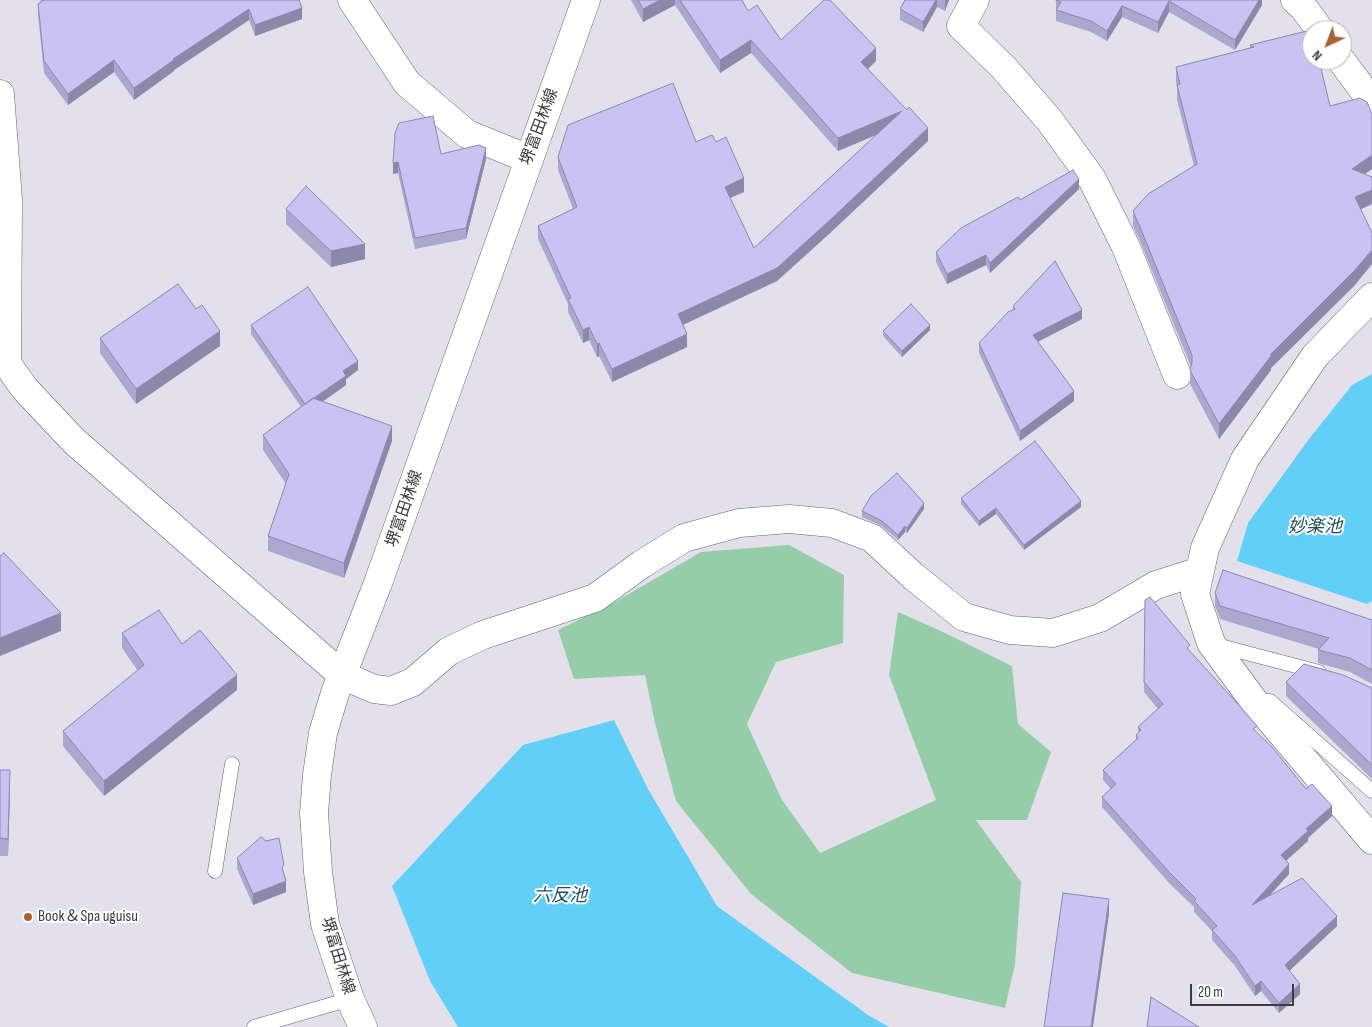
<!DOCTYPE html>
<html>
<head>
<meta charset="utf-8">
<style>
  body { margin:0 }
  #map { position:relative; width:1372px; height:1027px; overflow:hidden; background:#e3e0ec; font-family:"Sofia Sans Condensed",sans-serif }
  canvas { display:block }
  .north { position:absolute; left:1302px; top:20px; width:50px; height:50px; box-sizing:border-box; background:#fff; border:1px solid #b1b1b3; border-radius:50%; rotate:223deg; font-size:14px; font-weight:700; line-height:20px; text-align:center; color:#3d3b40 }
  .north::after { content:''; display:block; margin:auto; width:18px; height:22px; background:#a76433; clip-path:polygon(50% 0,100% 100%,50% 72%,0 100%) }
  .scale { position:absolute; left:1190px; top:984px; width:104px; height:22px; box-sizing:border-box; border:2px solid #3d3b40; border-top:0; padding-left:6px; font-size:15px; line-height:18px; white-space:nowrap; color:#3d3b40; -webkit-text-stroke:4px #fff; paint-order:stroke }
</style>
</head>
<body>
<div id="map">
<canvas width="1372" height="1027"></canvas>
<div class="north">N</div>
<div class="scale">20 m</div>
</div>
<script>
const ctx = document.querySelector('canvas').getContext('2d');
ctx.lineJoin = 'round';
function paint(path, color) {
  ctx.fillStyle = color;
  ctx.fill(path, 'evenodd');
}
function toPath(rows) {
  const path = new Path2D();
  for (const r of rows) {
    path.moveTo(r[0], r[1]);
    for (let i = 2; i < r.length; i += 2) path.lineTo(r[i], r[i + 1]);
  }
  return path;
}
function strokePath(path, color, width, dash) {
  ctx.strokeStyle = color;
  ctx.lineWidth = width;
  ctx.lineCap = dash ? 'butt' : 'round';
  ctx.setLineDash(dash || []);
  ctx.stroke(path);
}
function drawText(font, color, halo, rows, align = 'center') {
  ctx.font = font + ' "Sofia Sans Condensed","Noto Sans JP",sans-serif';
  ctx.lineWidth = 4;
  ctx.setLineDash([]);
  ctx.textBaseline = 'middle';
  ctx.strokeStyle = halo;
  ctx.fillStyle = color;
  for (const [text, x, y, turn = 0] of rows) {
    ctx.save();
    ctx.translate(x, y);
    ctx.rotate((+turn || 0) * Math.PI / 180);
    ctx.textAlign = isNaN(turn) ? turn : align;
    if (halo) ctx.strokeText(text, 0, 0);
    ctx.fillText(text, 0, 0);
    ctx.restore();
  }
}
paint(toPath([
  [789,545,844,575,843,643,776,662,747,724,782,800,820,853,936,800,889,675,898,612,941,631,1012,666,1018,724,1051,752,1027,820,976,820,1021,882,1015,964,1005,1008,852,973,751,894,676,801,655,723,645,675,574,679,558,630,615,602,701,552]
]), '#95cda8');
paint(toPath([
  [1372,374,1372,601,1367,604,1237,561,1248,523,1309,439,1352,385],
  [614,720,648,789,717,906,868,1015,889,1027,458,1027,430,981,392,886,523,745]
]), '#62d0f6');
const lane = toPath([
  [1216,645,1319,672],
  [1262,701,1270,701,1372,791],
  [215,871,232,764],
  [254,1027,350,999]
]);
const street = toPath([
  [352,0,407,83,467,134,529,159],
  [975,0,961,26,1004,68,1050,121,1092,179,1126,247,1177,375],
  [1295,0,1303,7,1320,30],
  [1341,60,1372,102],
  [1372,297,1315,356,1245,459,1205,548,1195,594,1211,643,1254,701,1372,840],
  [342,675,374,689,391,691,413,682,449,651,483,635,595,598,642,564,684,538,739,523,789,519,832,523,872,538,913,576,964,617,1010,630,1053,633,1100,618,1156,585,1200,571]
]);
const secondary = toPath([
  [0,94,8,200,7,365],
  [0,354,25,389,74,441,342,675]
]);
const primary = toPath([
  [363,1027,350,999,325,924,318,872,314,813,317,775,323,733,335,693,378,583,586,0]
]);
strokePath(lane, '#65626d', 15);
strokePath(street, '#65626d', 29);
strokePath(secondary, '#65626d', 29);
strokePath(primary, '#65626d', 29);
strokePath(lane, '#fff', 14);
strokePath(street, '#fff', 28);
strokePath(secondary, '#fff', 28);
strokePath(primary, '#fff', 28);
paint(toPath([
  [40,0,299,0,302,19,255,36,249,20,174,70,174,71,134,100,114,72,68,105,44,73,38,15,38,4,41,2],
  [631,0,742,0,748,11,781,40,876,61,868,69,928,141,829,234,777,281,683,325,687,347,612,382,599,356,597,357,589,340,583,343,568,312,568,304,538,239,538,226,573,209,558,170,558,157,696,142,716,142,744,192,730,198,754,248,876,135,838,151,751,53,720,73,675,5,643,22],
  [905,0,949,0,945,11,937,7,923,32,900,20,900,9],
  [1056,0,1262,0,1262,5,1235,50,1169,12,1158,33,1122,17,1107,41,1091,32,1056,21],
  [1311,30,1330,106,1372,169,1365,174,1372,177,1372,204,1361,209,1355,285,1271,368,1271,370,1219,439,1190,384,1190,370,1191,367,1140,241,1133,226,1133,211,1194,166,1177,100,1177,87,1176,82,1176,67,1250,48,1250,45],
  [441,154,486,159,466,239,415,249,398,173,393,174,393,163],
  [1079,189,990,273,986,265,947,284,936,262,936,252,1020,200],
  [286,209,365,259,331,267,286,224],
  [1013,306,1082,319,1038,342,1074,401,1020,441,979,353,979,343,1013,309],
  [251,325,358,370,346,379,346,385,322,402,392,441,344,578,268,551,268,536,286,484,263,450,263,435,301,407,251,334],
  [930,330,902,357,883,336,883,331],
  [100,338,220,346,136,404,100,353],
  [961,498,1081,507,1024,550,996,514,979,526,961,504],
  [924,509,907,533,905,532,898,540,882,526,862,517,862,511],
  [1215,593,1372,620,1372,684,1350,672,1318,663,1318,650,1319,649,1220,619,1215,606],
  [1145,600,1190,651,1257,733,1306,789,1332,816,1308,838,1308,841,1286,861,1289,874,1270,895,1337,926,1289,971,1300,994,1279,1013,1261,991,1255,996,1235,966,1212,940,1212,931,1194,912,1194,907,1169,883,1102,807,1102,797,1111,789,1103,780,1103,770,1136,741,1136,735,1138,733,1138,727,1158,709,1144,692],
  [122,633,182,644,237,690,104,796,63,746,63,731,138,671,122,648],
  [1286,682,1372,688,1372,779,1286,696],
  [0,770,10,788,8,856,0,856],
  [237,858,284,874,286,892,253,905,237,869]
]), '#ada7d0');
paint(toPath([
  [660,0,675,0,675,5,643,22,643,9],
  [936,0,937,0,937,7,923,32,923,22],
  [945,0,949,0,945,11],
  [1259,0,1262,0,1262,5,1235,50,1235,40],
  [1169,1,1169,12,1158,33,1158,22],
  [1122,6,1122,17,1107,41,1107,31],
  [302,8,302,19,255,36,255,25],
  [249,9,249,20,174,70,174,71,134,100,134,88,173,59],
  [751,40,751,53,720,73,720,60],
  [876,48,876,61,861,75,861,62],
  [114,60,114,72,68,105,68,94],
  [902,111,902,124,838,151,838,138],
  [928,128,928,141,829,234,777,281,678,327,678,314],
  [486,148,486,159,466,239,466,228],
  [1372,155,1372,169,1352,183,1352,169],
  [398,162,398,173,393,174,393,163],
  [744,178,744,192,725,200,725,187],
  [1079,179,1079,189,990,273,990,263],
  [1372,190,1372,204,1355,212,1355,197],
  [365,244,365,259,331,267,331,251],
  [1372,250,1372,264,1355,285,1271,368,1271,370,1219,439,1219,424,1271,354],
  [986,255,986,265,947,284,947,274],
  [1082,310,1082,319,1033,344,1033,335],
  [930,325,930,330,902,357,902,351],
  [589,327,589,340,583,343,583,330],
  [220,331,220,346,136,404,136,389],
  [687,334,687,347,612,382,612,369],
  [599,343,599,356,597,357,597,344],
  [358,361,358,370,346,379,346,385,305,414,305,404,343,371],
  [1074,391,1074,401,1020,441,1020,431],
  [392,426,392,441,344,578,344,563],
  [1081,501,1081,507,1024,550,1024,545],
  [924,503,924,509,907,533,907,528],
  [996,508,996,514,979,526,979,521],
  [905,526,905,532,898,540,898,535],
  [61,613,61,631,0,656,0,638],
  [237,675,237,690,104,796,104,781],
  [10,770,10,788,8,856,8,839],
  [1332,806,1332,816,1308,838,1308,841,1281,865,1281,855,1306,829],
  [1289,864,1289,874,1252,915,1252,905],
  [286,881,286,892,253,905,253,894],
  [1109,899,1109,914,1093,1027,1091,1027],
  [1337,916,1337,926,1285,975,1285,965],
  [1261,981,1261,991,1255,996,1255,986],
  [1300,984,1300,994,1279,1013,1279,1003]
]), '#8d88a9');
const building = toPath([
  [44,0,299,0,302,8,255,25,249,9,173,59,174,60,134,88,114,60,68,94,44,61,38,4,44,0],
  [638,0,660,0,643,9,638,0],
  [680,0,742,0,748,11,757,5,781,40,824,0,830,0,876,48,861,62,907,110,909,107,928,128,829,221,777,268,678,314,687,334,612,369,599,343,597,344,589,327,583,330,568,299,571,298,538,226,577,207,558,157,568,125,673,83,696,142,712,135,716,142,726,137,744,178,725,187,754,248,902,111,838,138,751,40,720,60,680,0],
  [905,0,936,0,923,22,900,9,905,0],
  [1056,0,1259,0,1235,40,1169,1,1158,22,1122,6,1107,31,1091,21,1056,10,1061,2,1056,0],
  [1311,30,1312,33,1312,60,1319,60,1330,106,1360,98,1367,102,1372,114,1372,155,1352,169,1372,177,1372,190,1355,197,1372,233,1372,250,1355,270,1271,354,1271,356,1219,424,1190,370,1192,362,1192,355,1140,227,1133,211,1148,194,1197,164,1177,85,1180,84,1176,67,1254,47,1250,45,1311,30],
  [433,116,441,154,479,145,486,148,466,228,415,238,398,162,393,163,395,133,399,123,433,116],
  [1073,170,1079,179,990,263,986,255,947,274,936,252,961,228,1018,197,1020,200,1073,170],
  [306,186,365,244,331,251,286,209,306,186],
  [1055,261,1082,310,1033,335,1074,391,1020,431,979,343,1008,312,1015,309,1013,306,1055,261],
  [178,284,196,309,202,305,220,331,136,389,100,338,178,284],
  [308,287,358,361,343,371,346,376,305,404,251,325,308,287],
  [911,304,930,325,902,351,883,331,911,304],
  [313,398,392,426,344,563,268,536,289,474,263,435,313,398],
  [1035,441,1081,501,1024,545,996,508,979,521,961,498,1035,441],
  [897,473,924,503,907,528,905,526,898,535,882,521,862,511,871,496,897,473],
  [4,553,61,613,0,638,0,556,4,553],
  [1223,570,1372,620,1372,670,1350,658,1318,650,1329,638,1220,606,1215,593,1223,570],
  [1150,597,1190,645,1187,648,1237,703,1257,726,1253,729,1272,747,1306,789,1312,784,1332,806,1306,829,1308,831,1281,855,1289,864,1252,905,1302,878,1337,916,1285,965,1300,984,1279,1003,1261,981,1255,986,1235,956,1212,930,1217,926,1194,901,1196,899,1169,872,1102,797,1116,784,1103,770,1138,738,1136,735,1141,730,1138,727,1163,704,1144,682,1145,600,1150,597],
  [159,610,182,644,200,630,237,675,104,781,63,731,144,665,122,633,159,610],
  [1304,664,1343,675,1372,688,1372,765,1286,682,1304,664],
  [0,770,10,770,8,839,0,838,0,770],
  [261,837,266,841,279,838,284,865,282,867,286,881,253,894,237,858,261,837],
  [1063,893,1109,899,1091,1027,1044,1027,1063,893],
  [1151,997,1199,1027,1147,1027,1151,997]
]);
paint(building, '#c9c2f2');
strokePath(building, '#8d88a9', 1);
for (const [x, y, r, color] of [
  [28,917,5,"#a76433"]
]) {
  const dot = new Path2D();
  dot.arc(x, y, r, 0, 2 * Math.PI);
  ctx.fillStyle = color;
  ctx.fill(dot);
  strokePath(dot, '#fff', 2);
}
drawText('16px', '#3d3b40', '#fff', [
  ["堺富田林線",540,127,-70],
  ["堺富田林線",405,509,-71],
  ["堺富田林線",337,956,73]
]);
drawText('16px', '#3d3b40', '#fff', [
  ["Book＆Spa uguisu",38,917]
], 'left');
drawText('italic 18px', '#1f4e5e', '#fff', [
  ["妙楽池",1315,527],
  ["六反池",560,896]
]);
</script>
</body>
</html>
